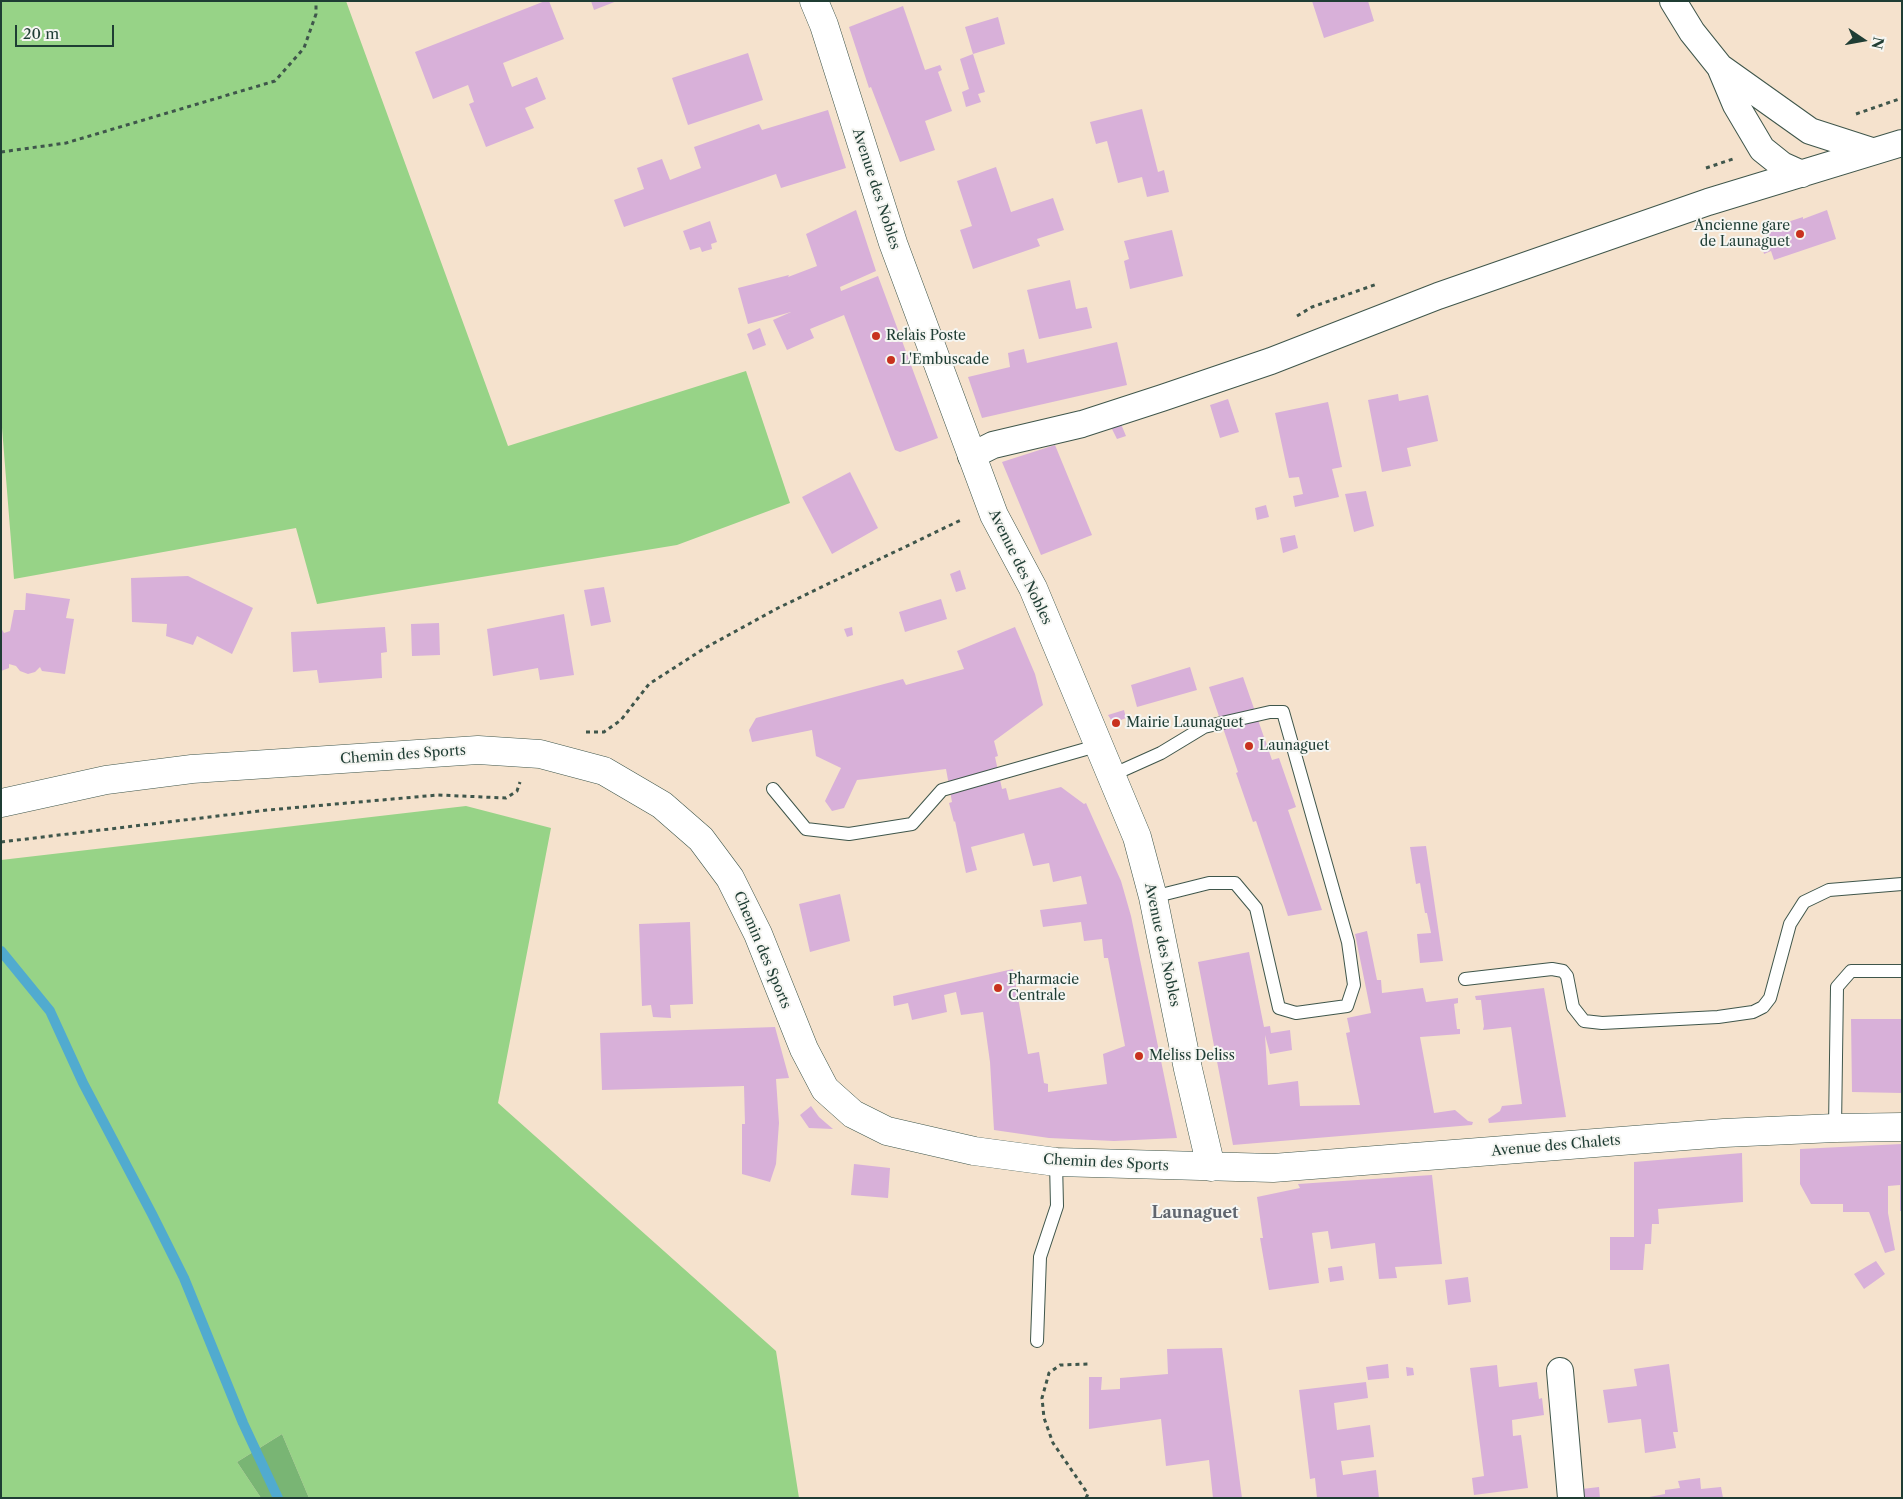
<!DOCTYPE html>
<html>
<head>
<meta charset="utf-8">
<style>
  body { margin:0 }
  #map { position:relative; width:1903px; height:1499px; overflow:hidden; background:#f5e2cd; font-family:"Libre Caslon Text",serif }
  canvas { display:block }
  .frame { position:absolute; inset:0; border:2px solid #1f3d34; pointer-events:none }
  .north { position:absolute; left:1838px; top:15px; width:50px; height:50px; -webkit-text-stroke:4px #f6f6f2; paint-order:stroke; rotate:102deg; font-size:14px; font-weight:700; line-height:20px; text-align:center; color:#1f3d34 }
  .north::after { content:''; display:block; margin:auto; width:18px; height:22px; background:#1f3d34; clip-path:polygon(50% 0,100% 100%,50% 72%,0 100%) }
  .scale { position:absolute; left:15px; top:25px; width:99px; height:22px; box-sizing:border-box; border:2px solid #1f3d34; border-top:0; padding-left:6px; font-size:15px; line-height:18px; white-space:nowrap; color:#1f3d34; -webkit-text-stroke:4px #f6f6f2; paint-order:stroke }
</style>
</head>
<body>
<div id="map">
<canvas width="1903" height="1499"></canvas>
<div class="frame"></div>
<div class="north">N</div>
<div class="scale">20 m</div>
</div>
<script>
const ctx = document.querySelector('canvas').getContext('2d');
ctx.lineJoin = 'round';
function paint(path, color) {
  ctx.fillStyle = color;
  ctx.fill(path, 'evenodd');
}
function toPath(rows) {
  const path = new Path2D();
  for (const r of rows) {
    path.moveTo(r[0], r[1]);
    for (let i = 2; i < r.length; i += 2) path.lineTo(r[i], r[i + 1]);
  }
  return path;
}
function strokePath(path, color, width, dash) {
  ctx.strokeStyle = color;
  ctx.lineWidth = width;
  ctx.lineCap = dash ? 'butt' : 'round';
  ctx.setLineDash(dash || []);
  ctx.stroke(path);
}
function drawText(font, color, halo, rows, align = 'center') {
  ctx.font = font + ' "Libre Caslon Text",serif';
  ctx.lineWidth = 4;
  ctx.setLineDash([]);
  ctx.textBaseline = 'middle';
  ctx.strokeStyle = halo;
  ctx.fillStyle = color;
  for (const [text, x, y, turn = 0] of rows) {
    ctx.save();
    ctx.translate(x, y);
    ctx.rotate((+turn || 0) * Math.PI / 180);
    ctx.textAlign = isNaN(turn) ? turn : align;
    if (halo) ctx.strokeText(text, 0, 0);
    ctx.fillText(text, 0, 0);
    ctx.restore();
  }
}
paint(toPath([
  [1,1,346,1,508,446,746,371,790,503,677,545,317,604,296,528,14,579,1,415],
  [466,806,551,828,498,1103,776,1351,799,1498,309,1498,282,1434,237,1462,261,1498,1,1498,1,860]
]), '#97d387');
paint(toPath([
  [282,1434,309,1498,261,1498,237,1462]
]), '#79b574');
strokePath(toPath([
  [1,951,50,1011,83,1083,152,1214,184,1278,243,1423,278,1498]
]), '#51abcf', 10);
paint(toPath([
  [545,1,549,1,564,39,503,63,512,87,537,77,546,99,525,108,534,128,486,147,469,104,474,102,468,85,433,99,415,52],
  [591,1,617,1,594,10],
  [1312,1,1368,1,1374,21,1324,38],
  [903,6,925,70,940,65,942,70,938,72,952,111,925,121,935,150,900,162,871,87,869,88,849,27],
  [998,17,1005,44,973,54,965,27],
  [748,53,763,100,688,125,672,78],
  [973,54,985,92,978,94,981,102,966,107,962,92,969,89,960,59],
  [1142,109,1158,172,1164,170,1169,192,1147,197,1142,177,1118,183,1107,141,1096,144,1090,122],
  [828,110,846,168,781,188,776,174,624,227,614,200,644,189,637,168,662,159,670,180,701,168,694,147,759,124,762,130],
  [996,167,1011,212,1053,198,1064,230,1037,239,1040,246,973,269,960,230,972,226,957,181],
  [856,210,876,271,840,287,841,291,878,276,938,438,900,452,895,450,844,315,810,329,814,338,787,350,773,320,791,312,748,324,738,288,789,275,788,277,817,266,806,234],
  [1827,210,1836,239,1774,260,1771,251,1764,254,1761,241,1767,239,1763,230,1803,217,1803,219],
  [710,221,717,242,711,244,712,249,705,251,702,252,700,247,690,250,683,231],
  [1172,230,1183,276,1130,289,1124,261,1129,259,1124,241],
  [1070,280,1076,309,1087,307,1092,328,1039,339,1027,290],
  [760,328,766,345,753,350,747,334],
  [1117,342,1127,385,982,418,968,377,1010,367,1008,353,1024,349,1027,363],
  [1398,394,1399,401,1428,395,1438,441,1407,448,1411,466,1382,472,1368,400],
  [1228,399,1239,432,1220,438,1210,405],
  [1328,402,1342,467,1332,469,1339,497,1295,507,1293,496,1303,494,1299,477,1289,478,1275,413],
  [1121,424,1126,436,1117,439,1111,427],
  [1055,445,1092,535,1041,555,1002,462],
  [850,472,878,528,832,554,802,497],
  [1366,491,1374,526,1354,532,1345,494],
  [1266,505,1269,517,1257,520,1255,508],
  [1295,535,1298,548,1283,553,1280,538],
  [960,570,966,589,956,592,950,574],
  [188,576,253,608,232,654,197,636,193,645,166,636,167,624,132,622,131,578],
  [604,587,611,622,591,626,584,590],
  [26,593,70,599,66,618,74,619,65,674,42,671,40,667,35,672,28,674,20,671,16,666,9,664,9,668,1,671,1,628,4,633,10,631,14,610,25,610],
  [941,599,947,619,905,632,899,612],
  [564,614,574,675,540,680,538,668,493,676,487,629],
  [439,623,440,655,412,656,411,624],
  [385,627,387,652,381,653,382,678,319,683,317,670,293,672,291,632],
  [852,627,853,635,847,637,844,629],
  [1015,627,1035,674,1043,705,994,741,998,756,995,757,1002,789,1006,788,1009,800,1061,787,1084,804,1086,803,1121,881,1131,916,1177,1138,1114,1141,1049,1138,994,1130,990,1062,983,1012,961,1015,956,992,944,995,947,1012,912,1020,908,1003,894,1006,893,996,1013,969,1028,1054,1039,1052,1044,1083,1048,1084,1048,1092,1107,1084,1103,1054,1125,1046,1108,958,1104,958,1102,939,1084,941,1081,922,1043,927,1040,910,1087,904,1081,876,1053,882,1049,863,1033,866,1024,833,971,847,977,870,966,873,955,821,954,822,949,803,952,802,946,769,857,780,844,808,832,811,825,801,841,768,816,756,812,730,752,742,749,730,756,718,903,679,906,685,964,669,957,651],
  [1190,667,1197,690,1137,707,1131,685],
  [1243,677,1272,760,1279,758,1296,807,1288,810,1322,910,1288,916,1256,821,1253,822,1236,773,1238,772,1209,687],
  [1124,710,1126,718,1113,723,1108,715],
  [1426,846,1443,961,1420,963,1417,934,1431,933,1427,913,1425,913,1420,883,1416,884,1410,847],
  [840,894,850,941,810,952,799,904],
  [690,922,693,1004,670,1005,671,1018,653,1017,651,1005,642,1006,639,924],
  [1367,931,1377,980,1381,980,1382,993,1423,988,1426,1002,1458,998,1458,1003,1454,1004,1457,1029,1460,1029,1460,1034,1420,1037,1434,1113,1455,1110,1468,1121,1473,1122,1472,1125,1233,1145,1198,962,1249,952,1264,1027,1270,1026,1271,1033,1290,1030,1292,1050,1270,1054,1265,1035,1268,1085,1298,1081,1300,1106,1360,1105,1346,1033,1350,1032,1347,1018,1371,1013,1355,934],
  [1544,988,1566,1117,1489,1123,1488,1119,1500,1111,1502,1106,1522,1104,1511,1027,1483,1030,1484,1026,1481,1000,1476,1000,1475,996],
  [1851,1019,1902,1019,1902,1093,1852,1092],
  [775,1027,789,1078,776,1079,779,1123,776,1164,770,1182,742,1174,742,1124,745,1124,744,1086,602,1090,600,1033],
  [811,1106,819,1117,833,1129,809,1128,800,1115],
  [1902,1144,1902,1211,1900,1211,1900,1185,1888,1186,1888,1213,1895,1250,1885,1253,1869,1212,1843,1212,1843,1204,1811,1204,1800,1184,1800,1149],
  [1742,1153,1743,1202,1658,1209,1659,1224,1652,1224,1651,1244,1645,1244,1643,1270,1610,1270,1610,1237,1634,1237,1634,1162],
  [854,1164,890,1168,888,1198,851,1195],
  [1432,1175,1442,1264,1395,1267,1397,1278,1379,1279,1375,1243,1331,1249,1328,1231,1312,1233,1319,1283,1269,1290,1260,1238,1263,1238,1257,1197,1300,1188,1298,1184],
  [1876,1261,1885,1274,1864,1289,1854,1274],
  [1342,1266,1344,1280,1330,1282,1328,1268],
  [1468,1277,1471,1302,1448,1305,1445,1280],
  [1222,1348,1242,1498,1213,1498,1209,1460,1166,1466,1161,1419,1089,1429,1089,1377,1102,1377,1101,1390,1120,1389,1120,1378,1168,1374,1167,1349],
  [1388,1364,1389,1378,1368,1380,1366,1367],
  [1669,1364,1678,1432,1673,1432,1676,1448,1645,1453,1641,1419,1608,1423,1603,1390,1637,1386,1634,1369],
  [1497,1365,1499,1387,1537,1382,1539,1399,1542,1398,1544,1415,1512,1420,1513,1436,1521,1435,1528,1488,1474,1495,1472,1478,1484,1476,1470,1368],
  [1406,1367,1413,1368,1414,1375,1407,1376],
  [1366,1382,1368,1398,1334,1403,1337,1430,1370,1425,1374,1457,1341,1461,1343,1475,1376,1470,1379,1498,1317,1498,1315,1478,1310,1479,1299,1390],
  [1700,1478,1701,1489,1721,1487,1723,1498,1644,1498,1665,1494,1665,1490,1680,1488,1678,1481],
  [1599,1487,1600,1498,1583,1498,1582,1489]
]), '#d8b0d9');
const service = toPath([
  [1112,775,1161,753,1204,727,1270,712,1283,712,1348,942,1354,985,1347,1006,1296,1013,1279,1008,1256,908,1235,883,1209,883,1153,897],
  [773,789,806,829,849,834,912,824,942,790,1100,745],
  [1465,979,1552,969,1563,971,1567,976,1573,1007,1584,1021,1602,1023,1718,1017,1753,1012,1763,1007,1770,998,1790,924,1804,902,1829,890,1902,884],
  [1835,1128,1837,987,1851,971,1902,971],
  [1037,1341,1040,1257,1057,1206,1056,1162]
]);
const minor = toPath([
  [1673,1,1692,32,1720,67,1736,105,1762,149,1782,165,1802,174],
  [1720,67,1810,131,1872,151],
  [971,456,993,445,1082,424,1162,398,1271,361,1438,296,1708,202,1902,143],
  [1560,1371,1571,1498]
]);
const tertiary = toPath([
  [814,1,824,25,893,243,994,515,1033,588,1137,837,1153,897,1188,1069,1211,1167],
  [1,803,106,780,192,769,478,750,540,754,604,771,662,805,701,839,730,878,758,934,804,1049,825,1089,853,1114,887,1131,974,1151,1056,1162,1273,1168,1724,1133,1835,1128,1902,1127]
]);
strokePath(service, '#3f564b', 14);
strokePath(minor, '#3f564b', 28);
strokePath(tertiary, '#3f564b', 29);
strokePath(toPath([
  [1856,114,1902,98],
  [1,152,66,143,275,81,304,48,316,14,316,1],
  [1706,168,1733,159],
  [1297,316,1312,307,1377,284],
  [586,732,604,732,621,720,649,684,705,648,778,608,963,519],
  [1,842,268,810,438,795,506,798,517,791,520,782],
  [1086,1498,1088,1494,1053,1443,1044,1418,1042,1398,1049,1373,1060,1365,1088,1364]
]), '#3f564b', 3, [4, 4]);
strokePath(service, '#fff', 12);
strokePath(minor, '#fff', 26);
strokePath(tertiary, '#fff', 28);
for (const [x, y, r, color] of [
  [1800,234,5,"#c8321e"],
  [876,336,5,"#c8321e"],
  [891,360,5,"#c8321e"],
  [1116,723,5,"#c8321e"],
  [1249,746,5,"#c8321e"],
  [998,988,5,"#c8321e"],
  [1139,1056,5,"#c8321e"]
]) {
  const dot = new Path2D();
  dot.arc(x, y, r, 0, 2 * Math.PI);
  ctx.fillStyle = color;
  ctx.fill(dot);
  strokePath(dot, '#f6f6f2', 2);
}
drawText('14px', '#1f3d34', '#f6f6f2', [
  ["Avenue des Nobles",876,189,72],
  ["Avenue des Nobles",1020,567,64],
  ["Chemin des Sports",403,755,-4],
  ["Avenue des Nobles",1162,945,78],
  ["Chemin des Sports",762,950,67],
  ["Avenue des Chalets",1556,1146,-5],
  ["Chemin des Sports",1106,1163,3]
]);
drawText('14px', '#1f3d34', '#f6f6f2', [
  ["Ancienne gare",1790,226,"right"],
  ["de Launaguet",1790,242,"right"],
  ["Relais Poste",886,336],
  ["L'Embuscade",901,360],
  ["Mairie Launaguet",1126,723],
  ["Launaguet",1259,746],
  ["Pharmacie",1008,980],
  ["Centrale",1008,996],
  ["Meliss Deliss",1149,1056]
], 'left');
drawText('bold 16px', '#60656e', '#f6f6f2', [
  ["Launaguet",1195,1213]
]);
</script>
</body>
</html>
